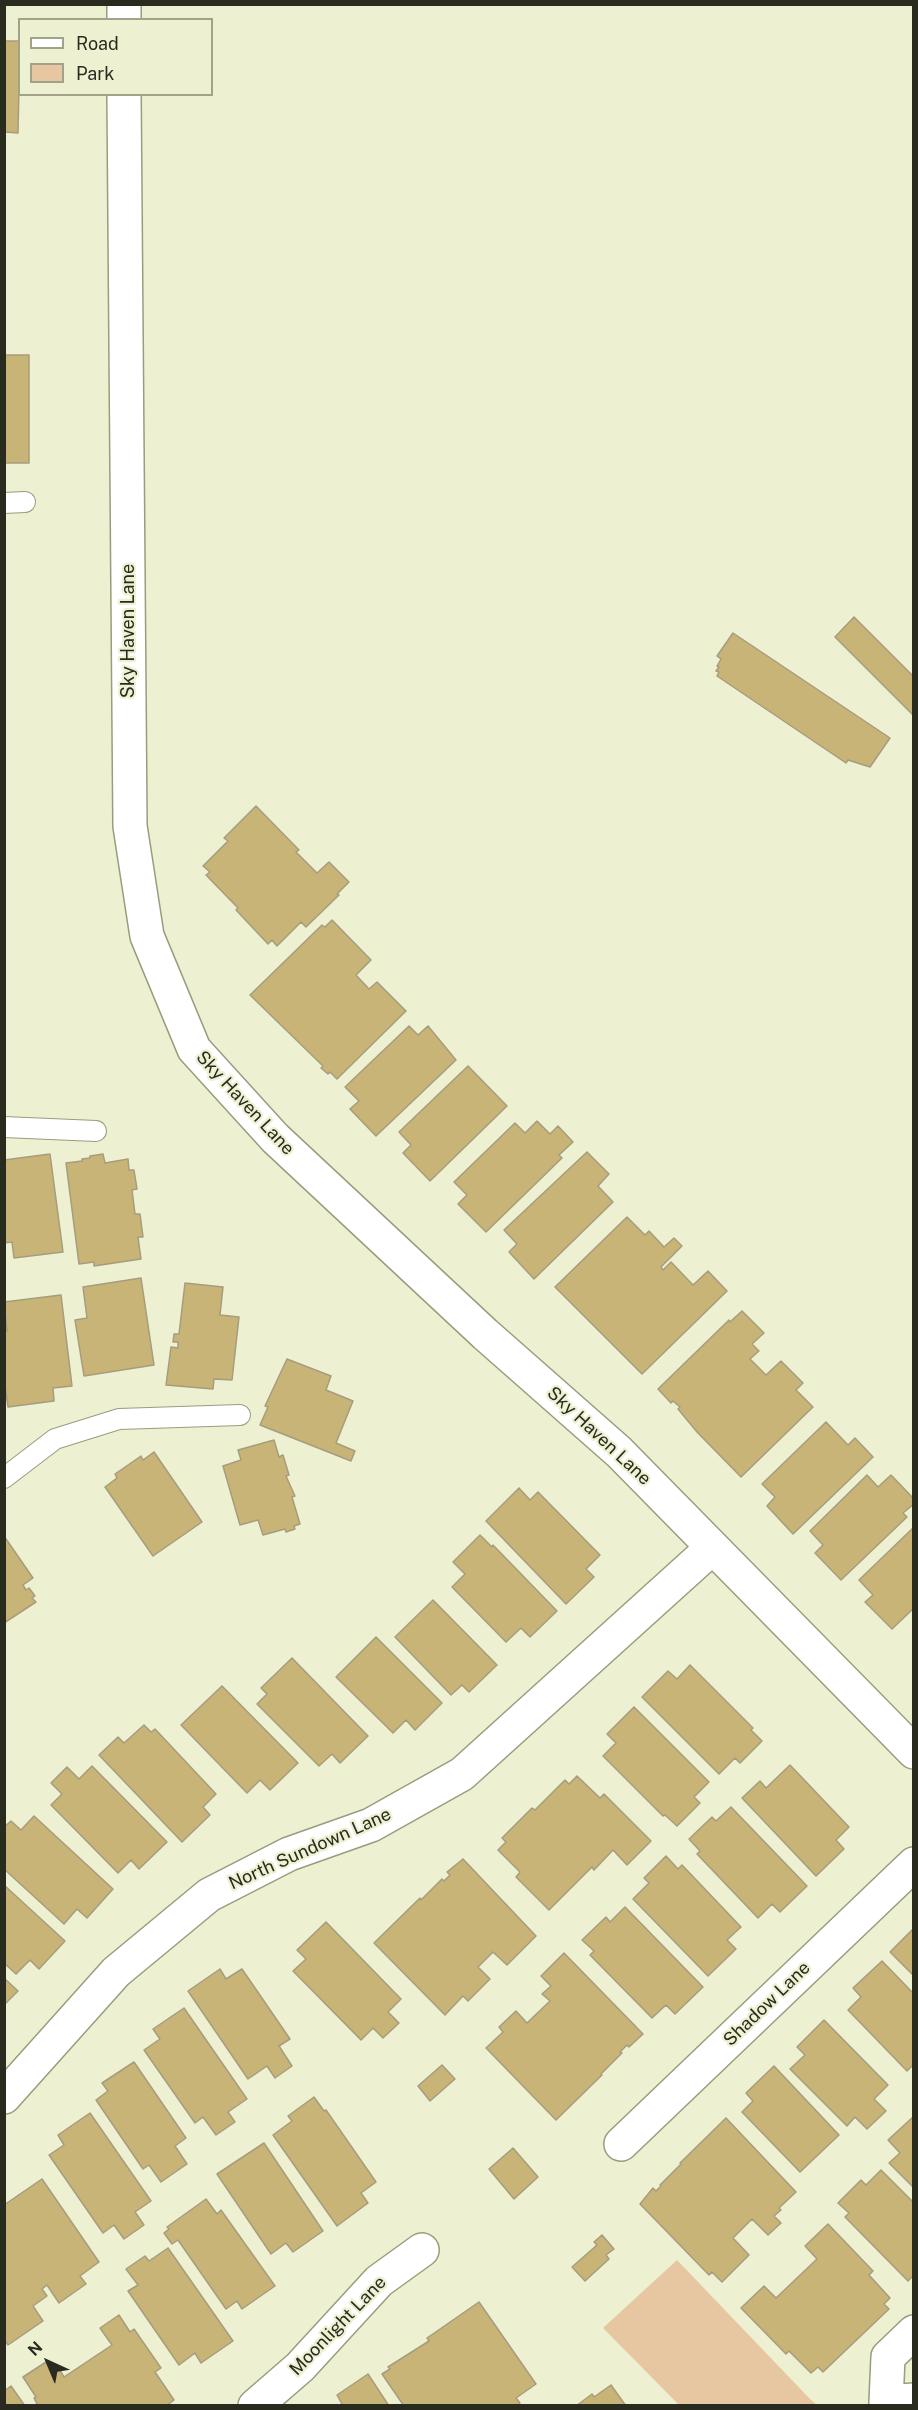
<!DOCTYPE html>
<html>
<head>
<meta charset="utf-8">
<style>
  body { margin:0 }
  #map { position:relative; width:918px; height:2410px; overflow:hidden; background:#eef1d1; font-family:"Public Sans",sans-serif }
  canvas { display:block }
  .frame { position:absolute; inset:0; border:6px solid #2a2b1f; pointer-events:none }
  .legend { position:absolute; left:18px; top:18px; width:195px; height:78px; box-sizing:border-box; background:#eef1d1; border:2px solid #a0a28a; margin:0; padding:8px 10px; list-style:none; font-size:18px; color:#2a2b1f }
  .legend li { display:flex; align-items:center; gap:12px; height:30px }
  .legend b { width:30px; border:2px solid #a0a28a }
  .north { position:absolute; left:18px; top:2332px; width:60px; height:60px; -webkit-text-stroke:4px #eef1d1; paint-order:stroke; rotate:316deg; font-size:16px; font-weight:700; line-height:24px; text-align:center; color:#2a2b1f }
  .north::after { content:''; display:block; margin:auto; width:21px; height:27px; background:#2a2b1f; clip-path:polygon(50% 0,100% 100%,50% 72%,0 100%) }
</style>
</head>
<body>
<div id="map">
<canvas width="918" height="2410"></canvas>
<div class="frame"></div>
<ul class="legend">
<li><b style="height:8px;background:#fff"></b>Road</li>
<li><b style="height:16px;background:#e7c7a1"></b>Park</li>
</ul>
<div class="north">N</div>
</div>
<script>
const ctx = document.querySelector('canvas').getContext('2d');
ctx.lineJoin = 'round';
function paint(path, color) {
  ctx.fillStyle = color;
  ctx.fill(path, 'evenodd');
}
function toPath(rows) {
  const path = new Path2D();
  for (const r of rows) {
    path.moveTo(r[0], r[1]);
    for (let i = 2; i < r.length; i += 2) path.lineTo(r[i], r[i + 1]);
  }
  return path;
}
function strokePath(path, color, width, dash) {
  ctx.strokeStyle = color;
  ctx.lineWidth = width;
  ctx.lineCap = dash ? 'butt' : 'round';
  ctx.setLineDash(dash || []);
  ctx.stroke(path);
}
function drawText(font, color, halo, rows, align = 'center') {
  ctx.font = font + ' "Public Sans",sans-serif';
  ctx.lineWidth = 4.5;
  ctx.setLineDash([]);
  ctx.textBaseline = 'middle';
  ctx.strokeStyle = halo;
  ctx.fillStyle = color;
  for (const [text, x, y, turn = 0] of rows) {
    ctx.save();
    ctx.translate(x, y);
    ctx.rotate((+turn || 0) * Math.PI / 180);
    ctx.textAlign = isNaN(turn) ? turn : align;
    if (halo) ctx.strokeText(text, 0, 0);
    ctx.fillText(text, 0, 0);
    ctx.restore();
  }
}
paint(toPath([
  [677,2260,811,2400,817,2405,679,2405,603,2328]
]), '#e7c7a1');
const building = toPath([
  [4,41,20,41,18,133,4,132,4,41],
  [4,355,29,355,29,463,4,463,4,355],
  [854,617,914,677,914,716,835,637,854,617],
  [733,633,890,738,870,767,848,760,846,763,717,676,719,672,716,671,719,667,717,666,721,659,717,656,733,633],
  [256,806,299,850,296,852,317,873,329,862,349,882,337,894,339,895,306,927,301,922,277,946,272,940,268,944,236,910,238,908,206,875,210,872,203,866,228,841,224,838,256,806],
  [332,920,371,960,356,975,369,989,377,982,406,1011,337,1079,330,1072,328,1074,321,1068,323,1066,250,995,322,925,325,927,332,920],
  [409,1026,418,1035,428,1026,456,1060,376,1136,350,1109,359,1101,345,1087,409,1026],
  [468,1066,507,1106,430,1181,403,1153,411,1145,399,1132,468,1066],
  [537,1121,550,1134,558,1126,573,1142,559,1155,562,1158,486,1232,458,1204,467,1195,454,1182,515,1123,525,1133,537,1121],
  [587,1152,609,1174,598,1186,613,1202,534,1279,509,1252,517,1244,504,1230,587,1152],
  [50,1154,63,1252,14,1258,12,1242,4,1243,4,1160,50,1154],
  [103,1154,105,1163,128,1159,129,1170,134,1170,137,1189,132,1190,135,1214,140,1214,143,1237,138,1237,141,1259,94,1266,94,1262,79,1264,66,1163,82,1161,82,1159,90,1158,90,1156,103,1154],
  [627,1217,645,1235,649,1231,664,1247,674,1238,682,1246,661,1267,663,1270,671,1262,693,1285,708,1271,727,1291,642,1374,555,1287,627,1217],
  [141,1278,154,1365,84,1376,75,1320,87,1318,83,1287,141,1278],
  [185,1283,223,1287,220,1315,239,1317,232,1380,214,1379,213,1389,166,1385,171,1347,178,1348,178,1342,173,1342,174,1334,179,1334,185,1283],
  [61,1295,72,1386,53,1388,54,1401,8,1407,4,1378,4,1332,7,1331,4,1302,61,1295],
  [742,1311,764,1333,752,1344,759,1351,750,1359,766,1375,781,1361,803,1383,796,1390,813,1407,741,1477,697,1432,678,1409,680,1407,673,1401,671,1403,658,1389,729,1320,730,1322,742,1311],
  [287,1359,331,1376,326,1390,353,1401,336,1443,355,1451,351,1461,260,1425,268,1407,265,1406,287,1359],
  [826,1422,848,1445,855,1438,873,1457,793,1534,767,1506,775,1497,762,1484,826,1422],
  [274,1440,279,1457,283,1455,289,1475,286,1476,295,1496,292,1497,300,1524,294,1526,295,1529,286,1532,285,1529,263,1535,258,1520,240,1525,223,1466,241,1460,238,1450,274,1440],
  [154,1452,202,1522,153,1556,105,1487,117,1478,115,1474,141,1456,143,1460,154,1452],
  [867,1475,878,1487,891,1475,914,1499,914,1504,903,1513,907,1517,841,1580,815,1553,823,1545,810,1531,867,1475],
  [519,1488,530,1500,538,1492,600,1555,586,1569,594,1577,566,1604,486,1521,519,1488],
  [914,1527,914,1608,892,1629,865,1602,873,1595,859,1580,914,1527],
  [480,1535,492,1547,493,1545,557,1611,530,1637,521,1628,506,1642,452,1587,465,1574,453,1562,480,1535],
  [4,1536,33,1578,23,1585,26,1590,29,1588,35,1596,32,1598,36,1602,4,1623,4,1536],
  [433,1600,497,1665,469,1692,462,1685,451,1695,395,1637,433,1600],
  [376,1637,442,1703,415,1730,406,1720,393,1733,336,1677,376,1637],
  [292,1658,368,1736,340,1763,332,1754,319,1766,257,1704,267,1694,261,1688,292,1658],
  [690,1665,753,1728,751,1730,762,1741,740,1763,735,1758,719,1774,642,1697,668,1671,677,1679,690,1665],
  [222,1686,298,1763,270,1790,260,1780,247,1793,181,1725,222,1686],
  [634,1707,709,1782,694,1797,700,1803,677,1826,665,1815,663,1816,603,1756,616,1743,607,1734,634,1707],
  [144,1725,151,1732,155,1729,216,1794,203,1807,210,1815,182,1842,99,1755,118,1737,124,1743,144,1725],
  [790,1765,849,1827,836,1840,844,1849,816,1876,742,1798,760,1781,766,1788,790,1765],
  [92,1766,167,1842,139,1869,131,1860,118,1873,51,1805,62,1794,51,1783,67,1767,79,1779,92,1766],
  [577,1776,600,1798,604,1794,651,1841,627,1865,613,1850,594,1870,592,1867,549,1910,516,1877,520,1872,498,1850,506,1842,502,1838,532,1808,535,1810,565,1780,569,1784,577,1776],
  [731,1807,807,1886,780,1912,772,1904,758,1918,697,1854,700,1851,689,1839,712,1817,716,1821,731,1807],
  [34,1816,113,1889,87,1918,77,1909,64,1924,4,1869,4,1827,11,1821,21,1830,34,1816],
  [666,1856,678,1869,682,1865,741,1927,727,1940,736,1949,708,1976,633,1899,649,1883,644,1878,666,1856],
  [463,1859,536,1936,507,1965,493,1952,478,1967,490,1979,468,2001,463,1996,445,2015,374,1943,420,1898,421,1900,442,1879,444,1881,450,1875,447,1872,463,1859],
  [4,1885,65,1941,39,1969,30,1960,16,1974,4,1963,4,1885],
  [625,1907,703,1987,675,2014,666,2005,652,2018,590,1955,594,1951,582,1940,606,1917,610,1922,625,1907],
  [326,1922,401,1999,388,2012,399,2023,383,2038,373,2028,361,2040,293,1971,306,1959,297,1950,326,1922],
  [914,1928,914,1976,890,1952,914,1928],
  [564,1953,643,2034,629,2047,627,2045,620,2052,622,2053,601,2074,602,2075,556,2120,486,2048,503,2032,499,2027,516,2011,527,2023,550,2001,542,1994,551,1986,541,1976,564,1953],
  [882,1961,914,1994,914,2064,907,2071,848,2010,861,1997,853,1988,882,1961],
  [220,1969,226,1979,242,1969,290,2039,279,2046,292,2066,275,2078,267,2066,248,2079,188,1991,220,1969],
  [4,1978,18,1991,4,2005,4,1978],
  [184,2008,247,2099,228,2112,235,2122,216,2135,203,2117,195,2123,144,2050,160,2039,153,2029,184,2008],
  [824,2020,888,2085,874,2099,886,2111,867,2129,855,2117,847,2126,790,2069,805,2055,797,2047,824,2020],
  [134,2062,186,2138,175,2146,187,2164,161,2182,149,2165,143,2169,96,2100,108,2091,102,2083,134,2062],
  [442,2065,455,2079,430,2101,418,2086,442,2065],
  [774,2066,839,2135,800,2172,742,2112,753,2101,746,2093,774,2066],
  [314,2097,324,2111,326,2110,376,2182,361,2193,368,2203,337,2226,273,2135,292,2121,288,2116,314,2097],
  [90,2113,151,2201,135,2212,144,2225,124,2239,114,2225,103,2233,49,2155,64,2145,58,2135,90,2113],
  [914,2116,914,2188,889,2163,900,2153,888,2140,914,2116],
  [726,2118,796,2192,779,2208,781,2210,774,2216,781,2223,768,2235,752,2219,733,2238,749,2255,722,2282,712,2272,709,2275,640,2204,653,2188,656,2191,661,2186,660,2185,681,2164,680,2163,726,2118],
  [264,2143,323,2231,293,2252,286,2243,271,2254,217,2174,264,2143],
  [513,2148,538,2177,514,2199,489,2169,513,2148],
  [881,2170,914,2203,914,2275,908,2281,845,2217,849,2213,838,2203,861,2180,866,2185,881,2170],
  [42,2179,99,2262,80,2276,86,2284,59,2303,47,2285,42,2289,47,2296,33,2306,43,2321,8,2345,4,2339,4,2205,42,2179],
  [206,2199,217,2214,221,2210,275,2286,242,2309,237,2301,226,2309,178,2240,172,2244,164,2233,169,2229,167,2227,206,2199],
  [828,2224,873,2271,869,2275,890,2298,884,2304,889,2309,823,2372,818,2367,811,2373,789,2351,786,2354,741,2308,764,2286,776,2298,817,2259,805,2246,828,2224],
  [602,2235,614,2249,606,2255,609,2259,585,2281,572,2267,597,2245,594,2242,602,2235],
  [168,2248,233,2341,201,2363,195,2353,179,2365,128,2291,138,2285,126,2269,145,2256,149,2261,168,2248],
  [479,2302,536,2384,516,2398,520,2403,516,2406,404,2406,382,2374,390,2369,388,2367,429,2341,427,2338,479,2302],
  [119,2315,130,2332,134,2329,161,2368,155,2372,174,2400,166,2406,38,2406,34,2398,36,2397,23,2377,46,2362,52,2371,58,2367,64,2377,112,2345,100,2328,119,2315],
  [368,2374,389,2406,343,2406,337,2395,368,2374],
  [611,2385,626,2406,576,2406,592,2394,594,2397,611,2385],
  [11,2386,25,2406,4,2406,4,2391,11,2386]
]);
paint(building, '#c8b476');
strokePath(building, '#a69c7e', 1.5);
const service = toPath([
  [4,503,25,502],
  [4,1127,96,1131],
  [4,1478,55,1439,119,1419,240,1415]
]);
const minor = toPath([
  [4,2097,116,1972,209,1895,289,1854,371,1825,462,1774,712,1548],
  [621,2144,914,1864],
  [914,2332,888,2357,886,2402,914,2400],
  [255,2406,300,2367,379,2281,422,2250]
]);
const tertiary = toPath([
  [124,4,124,20],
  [124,94,130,826,147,936,194,1049,275,1138,485,1334,619,1452,914,1752]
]);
strokePath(service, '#999c7e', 22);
strokePath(minor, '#999c7e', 36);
strokePath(tertiary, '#999c7e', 36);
strokePath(service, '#fff', 20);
strokePath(minor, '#fff', 33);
strokePath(tertiary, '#fff', 33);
drawText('18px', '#2a2b1f', '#eef1d1', [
  ["Sky Haven Lane",128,631,-90],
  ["Sky Haven Lane",245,1103,47],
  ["Sky Haven Lane",599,1436,43],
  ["North Sundown Lane",310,1849,-24],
  ["Shadow Lane",767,2004,-44],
  ["Moonlight Lane",338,2326,-46]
]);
</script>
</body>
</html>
